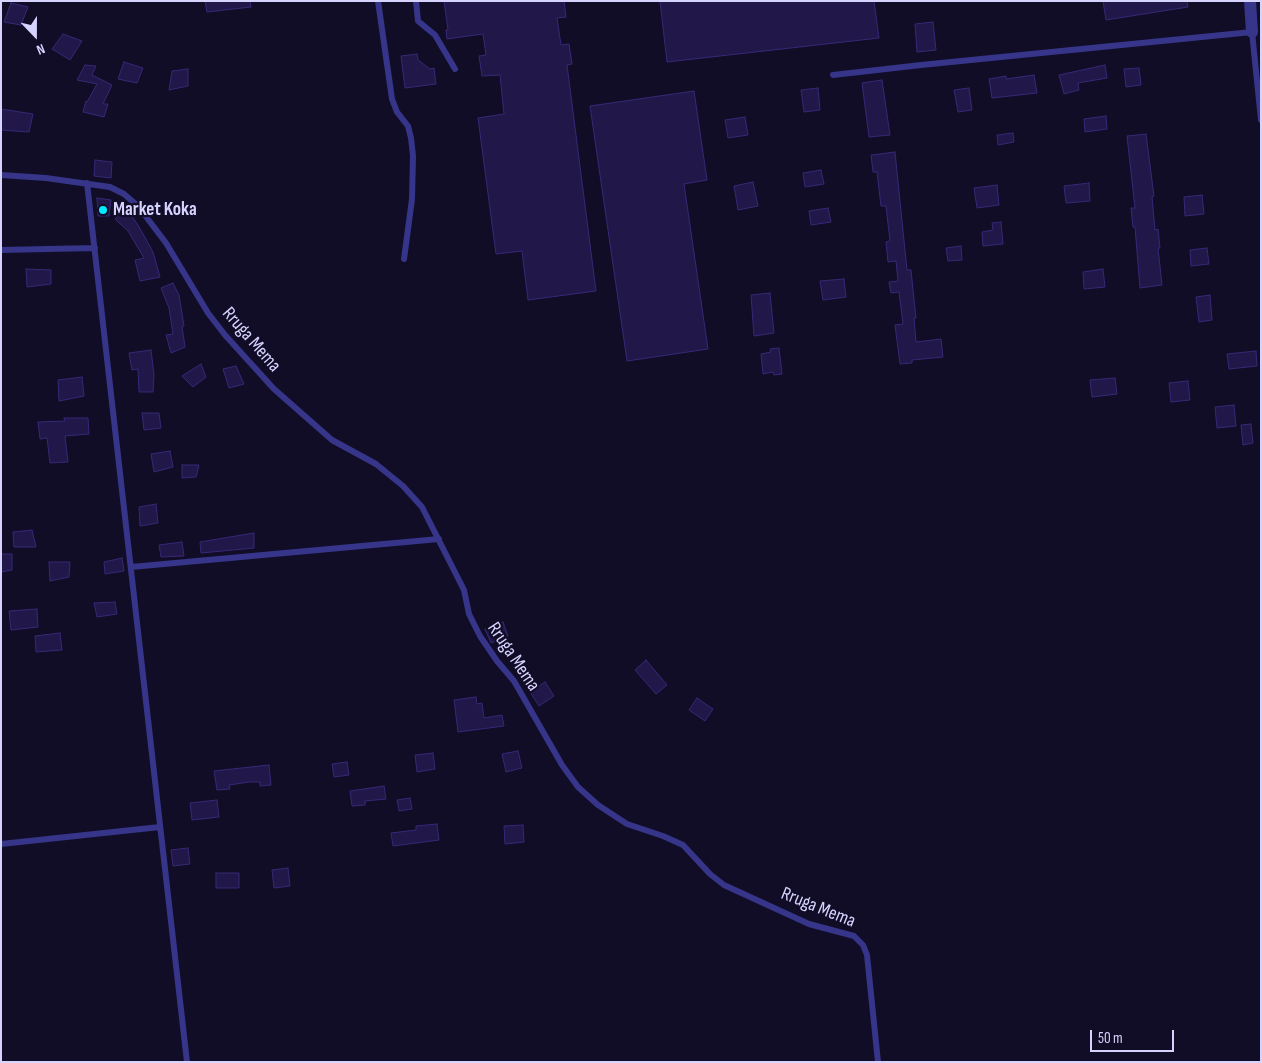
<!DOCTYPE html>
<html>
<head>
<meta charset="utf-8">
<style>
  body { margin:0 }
  #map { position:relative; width:1262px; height:1063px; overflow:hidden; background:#110d27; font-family:"Sofia Sans Condensed",sans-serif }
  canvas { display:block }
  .frame { position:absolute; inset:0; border:2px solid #d7d3ff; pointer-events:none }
  .north { position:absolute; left:10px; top:10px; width:50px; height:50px; -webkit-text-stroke:4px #110d27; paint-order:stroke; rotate:158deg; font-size:14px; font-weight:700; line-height:20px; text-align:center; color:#d7d3ff }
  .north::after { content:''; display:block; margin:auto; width:18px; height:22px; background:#d7d3ff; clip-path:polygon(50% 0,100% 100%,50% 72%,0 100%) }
  .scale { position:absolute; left:1090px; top:1030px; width:84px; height:22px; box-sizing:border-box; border:2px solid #d7d3ff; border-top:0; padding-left:6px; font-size:15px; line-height:18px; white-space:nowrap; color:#d7d3ff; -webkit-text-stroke:4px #110d27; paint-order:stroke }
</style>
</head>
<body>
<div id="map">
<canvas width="1262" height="1063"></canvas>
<div class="frame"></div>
<div class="north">N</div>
<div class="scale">50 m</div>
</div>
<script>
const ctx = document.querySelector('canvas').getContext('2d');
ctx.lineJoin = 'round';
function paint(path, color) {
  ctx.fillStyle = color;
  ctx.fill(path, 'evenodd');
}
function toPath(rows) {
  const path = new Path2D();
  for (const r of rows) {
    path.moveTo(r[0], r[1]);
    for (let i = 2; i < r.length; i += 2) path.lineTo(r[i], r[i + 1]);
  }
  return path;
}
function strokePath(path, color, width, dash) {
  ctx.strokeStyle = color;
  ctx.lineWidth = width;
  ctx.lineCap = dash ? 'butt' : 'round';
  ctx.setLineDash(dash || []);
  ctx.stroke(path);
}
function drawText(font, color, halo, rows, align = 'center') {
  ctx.font = font + ' "Sofia Sans Condensed",sans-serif';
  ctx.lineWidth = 4.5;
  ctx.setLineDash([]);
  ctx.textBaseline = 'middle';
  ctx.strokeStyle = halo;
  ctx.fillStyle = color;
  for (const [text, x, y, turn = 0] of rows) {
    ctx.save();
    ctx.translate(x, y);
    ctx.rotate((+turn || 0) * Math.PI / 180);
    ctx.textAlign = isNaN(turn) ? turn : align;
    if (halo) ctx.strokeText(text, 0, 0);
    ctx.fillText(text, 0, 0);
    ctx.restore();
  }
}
const building = toPath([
  [205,1,250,1,251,7,207,12,205,1],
  [444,1,564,1,566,17,557,18,561,45,569,44,572,64,567,65,596,291,528,300,522,251,496,254,478,118,504,114,500,75,482,76,479,56,486,55,483,34,447,39,446,30,448,30,444,1],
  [660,1,874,1,879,38,667,62,660,1],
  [1103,1,1187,1,1188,7,1106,20,1103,1],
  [11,3,28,7,21,25,4,22,11,3],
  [933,22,936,50,917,52,915,24,933,22],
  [63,34,82,41,70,60,52,49,63,34],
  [417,54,418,60,430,69,434,68,436,84,405,88,401,56,417,54],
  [124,62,143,68,137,83,118,79,124,62],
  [85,65,96,66,92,75,112,85,103,104,108,104,104,117,83,112,86,101,87,102,97,84,77,80,85,65],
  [1105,65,1107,78,1078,83,1079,90,1064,94,1059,75,1105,65],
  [1139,68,1141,85,1126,87,1124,69,1139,68],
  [188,69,188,86,169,90,172,71,188,69],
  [1034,75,1037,93,992,98,989,79,1006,76,1006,79,1034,75],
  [882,80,890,135,869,137,862,83,882,80],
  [818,88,820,110,804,112,801,90,818,88],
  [969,88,972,110,958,112,954,90,969,88],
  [694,91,707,180,684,184,708,349,627,361,590,106,694,91],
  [1,109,33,114,29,132,1,130,1,109],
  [1106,116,1107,129,1085,132,1084,119,1106,116],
  [745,117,748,135,728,138,725,120,745,117],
  [1013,133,1014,142,998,145,997,135,1013,133],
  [1146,134,1154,196,1152,197,1155,230,1158,229,1160,248,1158,248,1162,285,1140,288,1135,227,1133,227,1131,208,1135,208,1127,136,1146,134],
  [895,152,907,270,911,270,913,290,916,318,914,318,916,342,941,339,943,357,912,360,912,363,900,364,895,325,903,324,899,292,891,293,889,282,898,281,896,261,888,262,886,242,890,241,886,206,881,206,877,172,873,172,871,155,895,152],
  [95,160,112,162,111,178,94,176,95,160],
  [821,170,824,184,805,187,803,173,821,170],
  [753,182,758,206,738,210,734,186,753,182],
  [1089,183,1090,201,1066,203,1064,186,1089,183],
  [997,185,999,205,977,208,974,188,997,185],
  [1202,195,1204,214,1185,216,1184,197,1202,195],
  [97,198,111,200,109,216,98,216,97,198],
  [126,208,138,225,153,252,160,277,140,281,135,260,144,258,128,231,115,219,126,208],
  [828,208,831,222,811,225,809,211,828,208],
  [1001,222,1003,244,983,246,982,232,993,230,992,223,1001,222],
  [961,246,962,260,948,261,946,248,961,246],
  [1207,248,1209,264,1191,266,1190,250,1207,248],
  [26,269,51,270,51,284,27,287,26,269],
  [1103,269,1105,287,1084,289,1083,272,1103,269],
  [844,279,846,297,823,300,820,281,844,279],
  [173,283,179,295,184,326,182,327,185,347,171,353,166,335,173,334,169,308,161,288,173,283],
  [770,293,774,333,754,336,751,295,770,293],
  [1210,295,1212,320,1199,322,1196,297,1210,295],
  [779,348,782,374,774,375,773,372,763,374,761,354,771,352,770,349,779,348],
  [151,350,154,375,153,392,139,392,138,369,132,370,129,353,151,350],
  [1256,351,1257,366,1229,369,1227,354,1256,351],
  [201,364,206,377,193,387,182,376,201,364],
  [236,366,244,384,229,388,223,369,236,366],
  [82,377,84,396,59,401,58,380,82,377],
  [1115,378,1117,394,1092,397,1090,380,1115,378],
  [1188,381,1190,400,1171,402,1169,383,1188,381],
  [1234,405,1236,426,1217,428,1215,407,1234,405],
  [142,413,159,413,161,428,144,430,142,413],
  [64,418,88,418,89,434,65,436,68,462,50,463,47,438,40,439,38,422,65,421,64,418],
  [1251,424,1253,443,1243,445,1241,425,1251,424],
  [170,451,173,467,154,472,151,454,170,451],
  [182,465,199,465,196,477,182,478,182,465],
  [156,504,158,523,140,526,139,507,156,504],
  [32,530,36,547,14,547,13,532,32,530],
  [254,533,254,548,201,553,200,542,254,533],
  [182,542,184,556,161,557,159,545,182,542],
  [1,554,12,554,12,570,1,572,1,554],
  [122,558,124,571,105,574,104,562,122,558],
  [49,562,70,562,69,577,50,581,49,562],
  [115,602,117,614,97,617,94,603,115,602],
  [37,609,38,627,11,630,9,611,37,609],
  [503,622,508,636,491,643,485,629,503,622],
  [60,633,62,650,36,652,35,636,60,633],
  [646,660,667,685,656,694,635,670,646,660],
  [545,682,554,696,539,706,530,692,545,682],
  [476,697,477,704,482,703,484,718,502,715,504,726,458,732,454,700,476,697],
  [697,698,713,709,705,721,689,710,697,698],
  [518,751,522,768,506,772,502,754,518,751],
  [433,753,435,769,417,772,415,755,433,753],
  [347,762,349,775,334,777,332,764,347,762],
  [269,765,271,785,260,786,260,782,249,782,229,785,230,789,217,790,214,771,269,765],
  [384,786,386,799,365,801,365,805,352,806,350,791,384,786],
  [410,798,412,809,399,811,397,800,410,798],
  [217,800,219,817,192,820,190,803,217,800],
  [437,824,439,840,393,846,391,833,416,830,416,826,437,824],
  [523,825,524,842,505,844,504,826,523,825],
  [188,848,190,864,173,866,171,850,188,848],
  [288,868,290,886,274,888,272,870,288,868],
  [216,873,239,873,239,888,216,888,216,873]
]);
paint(building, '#211849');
strokePath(building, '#362977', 1);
strokePath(toPath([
  [378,1,392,99,397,112,408,126,411,138,413,156,412,199,404,259],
  [416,1,418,21,435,35,455,69],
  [833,75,921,65,1252,32,1261,120],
  [1,175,46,178,110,187,124,194,138,206,166,243,208,313,225,335,274,389,332,440,376,464,403,486,422,507,464,590,469,614,480,636,497,661,514,681,562,765,578,787,598,805,627,824,663,836,683,845,710,874,724,885,809,924,854,936,863,945,867,955,878,1062],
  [87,183,187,1062],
  [1,250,95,248],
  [131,567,439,539],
  [1,844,160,827]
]), '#363589', 6);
strokePath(toPath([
  [1250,1,1252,32]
]), '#363589', 12);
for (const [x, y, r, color] of [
  [103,210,5,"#00ebfe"]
]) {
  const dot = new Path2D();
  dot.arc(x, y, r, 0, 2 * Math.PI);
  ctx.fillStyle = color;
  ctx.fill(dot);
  strokePath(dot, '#110d27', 2);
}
drawText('bold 19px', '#d7d3ff', '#110d27', [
  ["Market Koka",113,210]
], 'left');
drawText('19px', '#d7d3ff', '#110d27', [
  ["Rruga Mema",251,340,49],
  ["Rruga Mema",513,657,56],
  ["Rruga Mema",818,908,22]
]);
</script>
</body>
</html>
